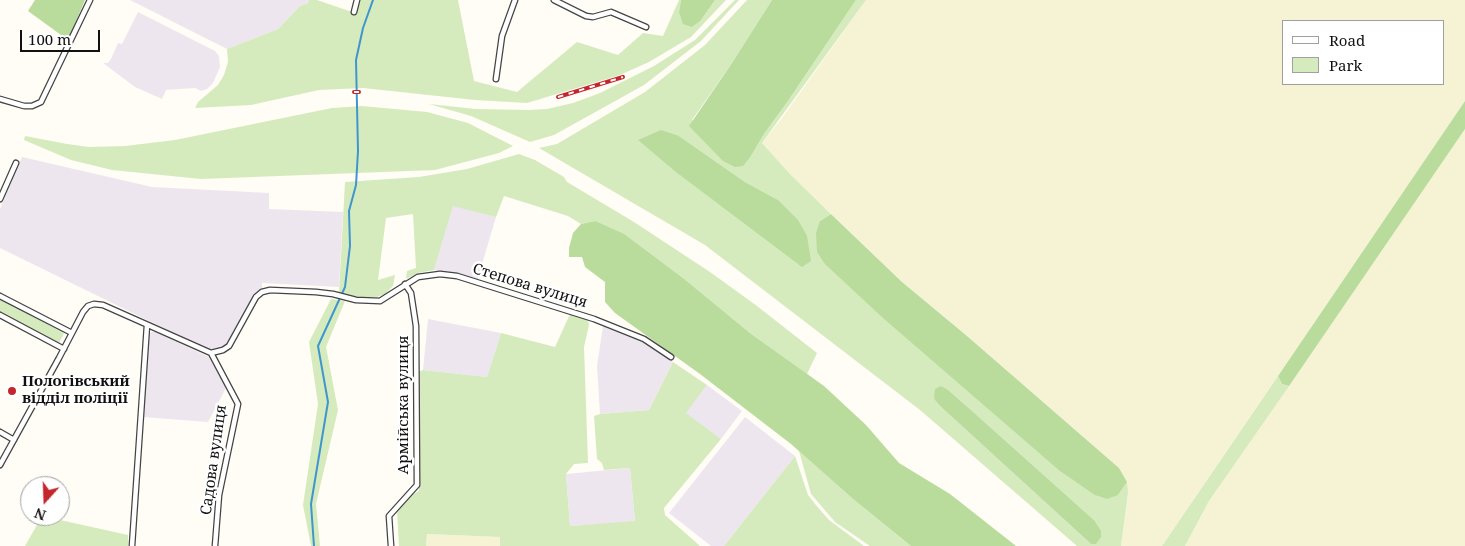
<!DOCTYPE html>
<html>
<head>
<meta charset="utf-8">
<style>
  body { margin:0 }
  #map { position:relative; width:1465px; height:546px; overflow:hidden; background:#fffdf5; font-family:"Noto Serif",serif }
  canvas { display:block }
  .legend { position:absolute; left:1282px; top:20px; width:162px; height:65px; box-sizing:border-box; background:#fff; border:1px solid #a0a0a0; margin:0; padding:6px 9px; list-style:none; font-size:15px; color:#111 }
  .legend li { display:flex; align-items:center; gap:10px; height:25px }
  .legend b { width:25px; border:1px solid #a0a0a0 }
  .north { position:absolute; left:20px; top:476px; width:50px; height:50px; box-sizing:border-box; background:#fff; border:1px solid #a0a0a0; border-radius:50%; rotate:200deg; font-size:14px; font-weight:700; line-height:20px; text-align:center; color:#111 }
  .north::after { content:''; display:block; margin:auto; width:18px; height:22px; background:#c4262e; clip-path:polygon(50% 0,100% 100%,50% 72%,0 100%) }
  .scale { position:absolute; left:20px; top:30px; width:80px; height:22px; box-sizing:border-box; border:2px solid #111; border-top:0; padding-left:6px; font-size:15px; line-height:18px; white-space:nowrap; color:#111; -webkit-text-stroke:4px #fff; paint-order:stroke }
</style>
</head>
<body>
<div id="map">
<canvas width="1465" height="546"></canvas>
<ul class="legend">
<li><b style="height:6px;background:#fff"></b>Road</li>
<li><b style="height:14px;background:#d5ebbd"></b>Park</li>
</ul>
<div class="north">N</div>
<div class="scale">100 m</div>
</div>
<script>
const ctx = document.querySelector('canvas').getContext('2d');
ctx.lineJoin = 'round';
function paint(path, color) {
  ctx.fillStyle = color;
  ctx.fill(path, 'evenodd');
}
function toPath(rows) {
  const path = new Path2D();
  for (const r of rows) {
    path.moveTo(r[0], r[1]);
    for (let i = 2; i < r.length; i += 2) path.lineTo(r[i], r[i + 1]);
  }
  return path;
}
function strokePath(path, color, width, dash) {
  ctx.strokeStyle = color;
  ctx.lineWidth = width;
  ctx.lineCap = dash ? 'butt' : 'round';
  ctx.setLineDash(dash || []);
  ctx.stroke(path);
}
function drawText(font, color, halo, rows, align = 'center') {
  ctx.font = font + ' "Noto Serif",serif';
  ctx.lineWidth = 5;
  ctx.setLineDash([]);
  ctx.textBaseline = 'middle';
  ctx.strokeStyle = halo;
  ctx.fillStyle = color;
  for (const [text, x, y, turn = 0] of rows) {
    ctx.save();
    ctx.translate(x, y);
    ctx.rotate((+turn || 0) * Math.PI / 180);
    ctx.textAlign = isNaN(turn) ? turn : align;
    if (halo) ctx.strokeText(text, 0, 0);
    ctx.fillText(text, 0, 0);
    ctx.restore();
  }
}
paint(toPath([
  [130,0,309,0,308,3,300,6,278,29,227,49],
  [138,12,215,51,219,56,220,67,213,83,207,89,201,91,195,88,166,90,162,99,135,87,103,63,108,63,111,59,118,43,122,44],
  [22,157,152,187,269,193,269,209,343,212,339,287,262,283,262,288,253,295,231,340,222,349,216,352,206,349,0,248,0,209],
  [453,205,496,217,477,281,457,274,434,270],
  [428,319,501,333,487,377,423,370],
  [603,326,644,340,673,362,649,410,600,414,597,366],
  [151,332,156,332,209,357,226,388,208,422,143,417,149,335],
  [707,385,742,411,721,439,685,413],
  [745,417,795,456,724,546,711,546,669,513],
  [630,468,635,522,570,526,566,474]
]), '#eee6ef');
paint(toPath([
  [866,0,1465,0,1465,101,1162,546,1121,546,1128,493,1119,468,967,336,902,282,790,174,762,143,782,118],
  [1284,21,1444,21,1444,84,1284,84],
  [1465,129,1465,546,1185,546,1209,501],
  [427,534,501,537,500,546,426,546]
]), '#f6f3d4');
paint(toPath([
  [309,0,317,0,355,13,359,0,458,0,474,81,517,92,577,42,618,55,643,33,663,36,679,0,681,0,679,12,701,20,715,0,726,0,691,37,649,62,620,75,527,103,475,100,363,88,319,90,251,105,195,108,198,102,218,85,224,75,228,62,227,49,278,29,300,6,308,3],
  [735,0,739,0,701,41,644,85,554,135,530,142,471,116,429,104,476,109,529,110,547,109,573,103,600,93,654,66,695,40],
  [747,0,772,0,732,63,692,120,751,156,764,134,788,101,856,0,866,0,762,143,790,174,831,214,820,221,1118,495,1127,482,1128,493,1121,546,1077,546,920,410,705,245,539,148,557,144,645,92,705,45],
  [679,136,745,182,778,200,639,140],
  [941,386,947,389,971,410,1094,520,1091,544,940,406,934,399],
  [362,106,427,112,468,123,513,146,499,153,435,170,201,179,112,170,71,160,24,140,25,136,67,144,89,147,125,146,175,140,332,108],
  [519,154,535,160,564,177,567,182,634,222,710,272,757,306,817,353,807,374,750,333,688,282,595,221,581,224,568,216,504,196,496,217,453,206,434,270,418,273,406,279,407,271,416,268,413,214,386,218,378,280,395,275,393,286,385,294,377,297,353,297,339,292,345,182,419,177,467,169],
  [0,299,64,333,59,343,0,312],
  [331,299,345,301,326,347,338,410,316,504,320,546,311,546,303,505,318,404,309,342],
  [570,314,585,318,588,321,589,325,584,347,588,463,574,464,566,474,570,526,635,521,630,468,604,470,602,463,597,459,594,416,600,414,649,410,673,362,707,385,686,413,721,439,664,508,665,515,700,546,500,546,500,537,427,534,426,546,399,546,397,510,413,494,419,491,418,372,423,370,487,377,501,333,555,347],
  [1278,376,1282,384,1289,386,1209,501,1185,546,1162,546],
  [799,451,853,499,911,546,870,546,835,522,811,494],
  [795,456,808,495,815,504,829,520,864,546,724,546],
  [42,516,128,535,128,546,25,546]
]), '#d5ebbd');
paint(toPath([
  [35,0,85,0,68,40,28,11],
  [681,0,715,0,701,20,692,27,683,24,679,12],
  [772,0,856,0,788,101,764,134,751,156,743,166,735,167,723,161,689,126,732,63],
  [1465,101,1465,129,1289,386,1282,384,1278,376],
  [661,130,679,136,745,182,778,200,798,220,807,236,811,261,802,267,676,172,638,140],
  [831,214,902,282,967,336,1119,468,1127,482,1118,495,1107,499,1095,495,1060,471,883,318,825,264,817,252,816,233,820,221],
  [595,221,624,234,688,282,750,333,824,386,866,425,899,463,950,494,1016,546,911,546,853,499,791,444,700,374,615,313,605,302,605,282,585,267,582,257,569,257,569,248,573,233,581,224],
  [941,386,947,389,971,410,1094,520,1101,531,1101,537,1096,544,1091,544,940,406,934,399,935,389]
]), '#b9dc9c');
strokePath(toPath([
  [314,546,311,504,328,402,318,346,345,287,350,246,349,211,356,185,358,151,356,60,363,28,373,0]
]), '#3f96cf', 2);
const minor = toPath([
  [554,0,586,16,593,17,611,12,646,27],
  [354,12,357,0],
  [496,79,502,36,515,0],
  [0,99,24,106,32,106,41,102,90,0],
  [0,199,16,163],
  [0,296,72,333],
  [0,315,64,349],
  [211,353,238,404,219,495,215,546],
  [0,432,14,440],
  [0,465,59,358,83,312,88,306,94,304,103,305,211,353,223,350,229,346,256,297,262,292,270,290,316,292,333,294,356,300,380,301,418,277,440,274,457,276,594,319,644,339,671,357],
  [132,546,147,325],
  [391,546,389,516,417,485,416,326,411,293,405,284]
]);
strokePath(minor, '#444', 7);
strokePath(minor, '#fff', 4.5);
const rail = toPath([
  [354,92,359,92],
  [558,97,623,77]
]);
strokePath(rail, '#c4262e', 4);
strokePath(rail, '#fff', 2, [5.5]);
for (const [x, y, r, color] of [
  [12,391,5,"#c4262e"]
]) {
  const dot = new Path2D();
  dot.arc(x, y, r, 0, 2 * Math.PI);
  ctx.fillStyle = color;
  ctx.fill(dot);
  strokePath(dot, '#fff', 2);
}
drawText('15px', '#111', '#fff', [
  ["Степова вулиця",530,286,17],
  ["Армійська вулиця",404,405,-90],
  ["Садова вулиця",214,460,-82]
]);
drawText('bold 15px', '#111', '#fff', [
  ["Пологівський",22,382],
  ["відділ поліції",22,399]
], 'left');
</script>
</body>
</html>
